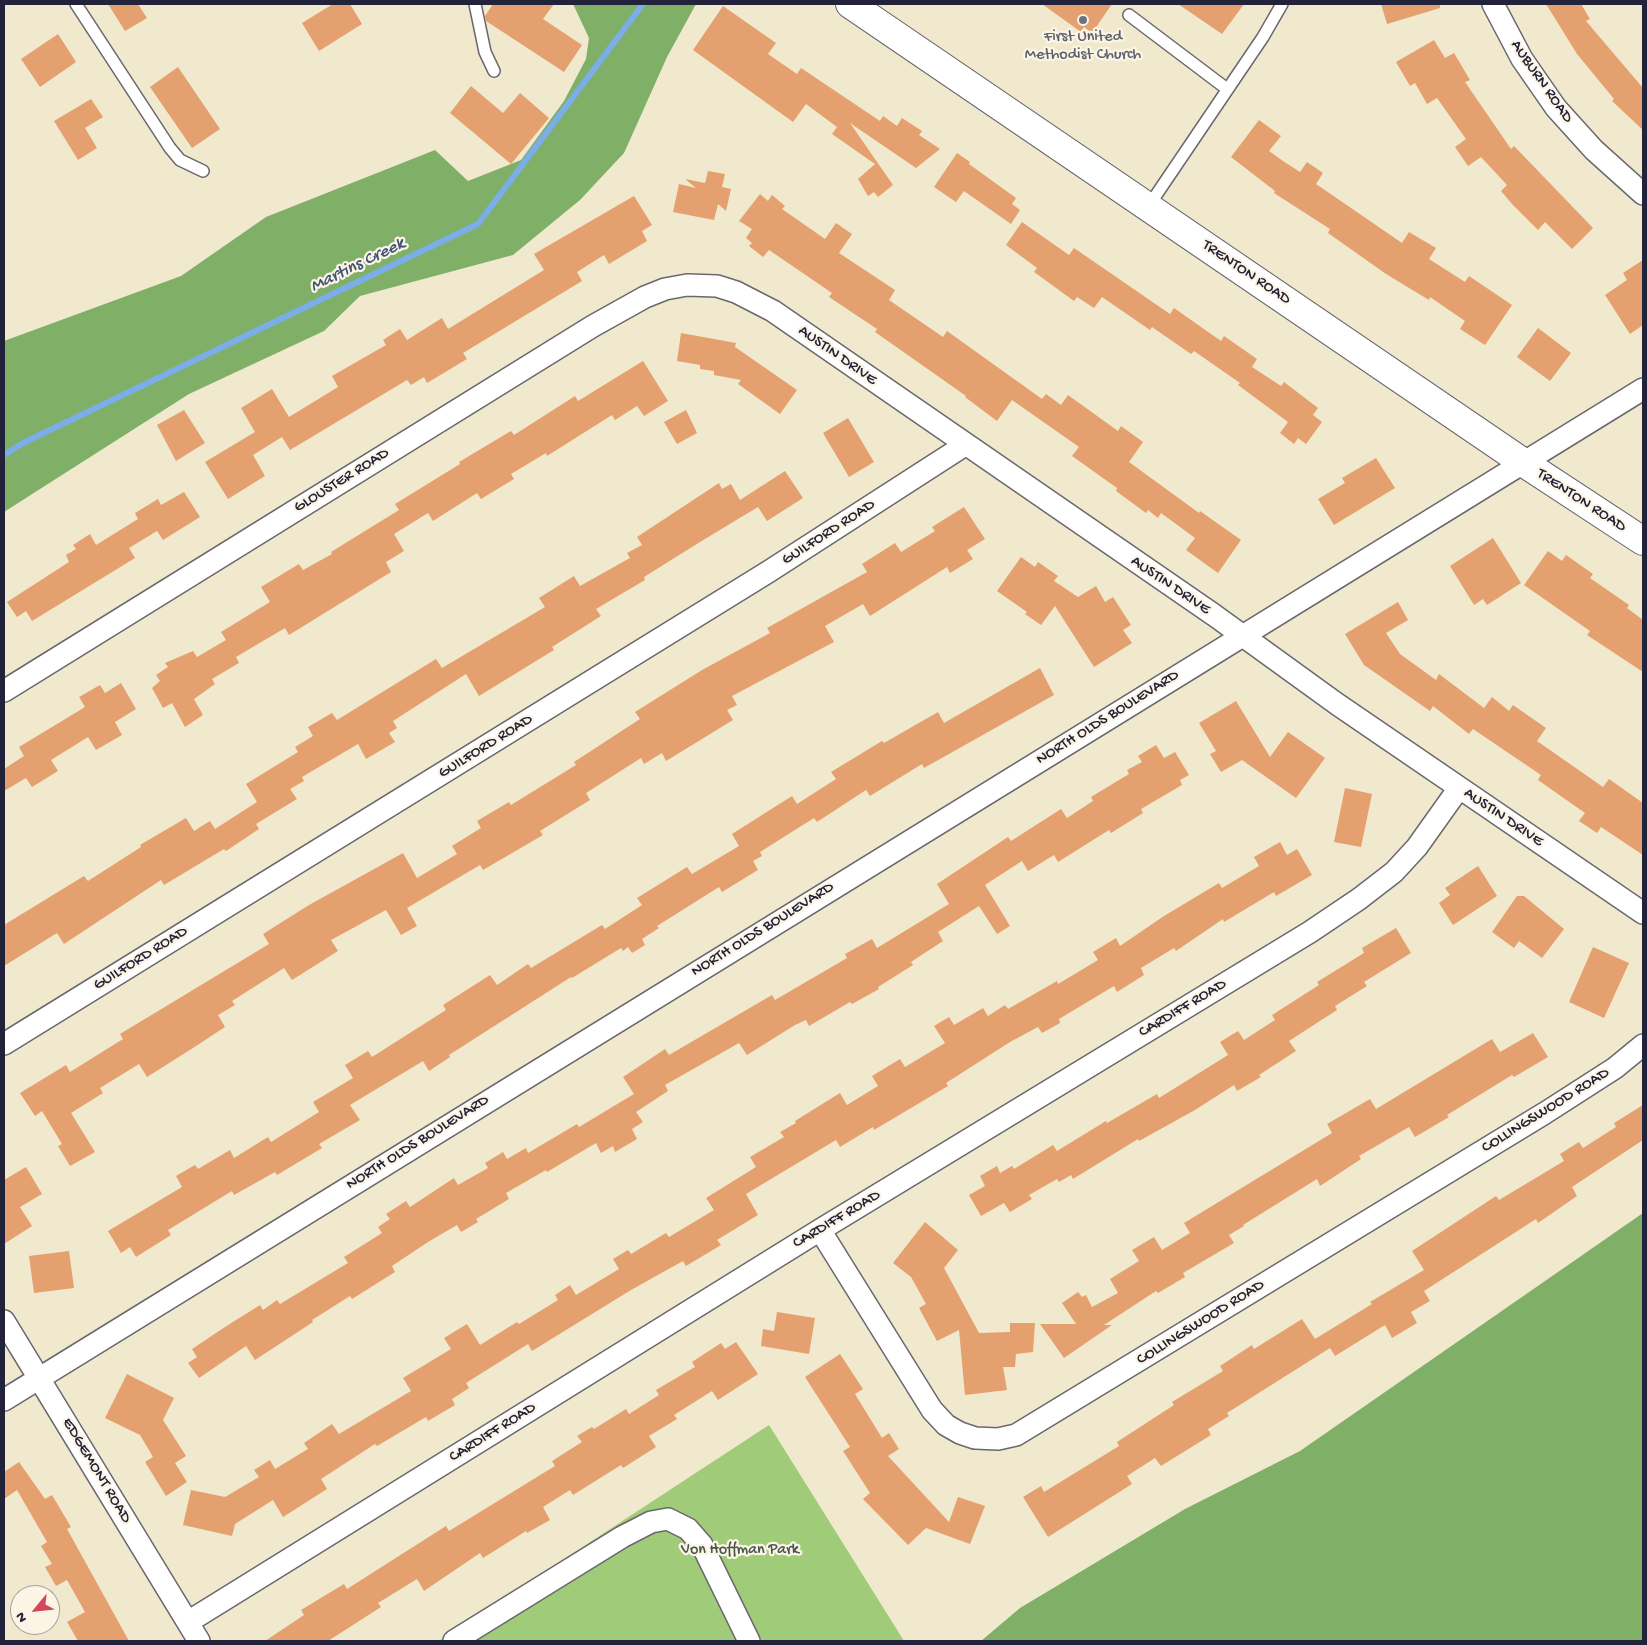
<!DOCTYPE html>
<html>
<head>
<meta charset="utf-8">
<style>
	body { margin:0 }
	#map { position:relative; width:1647px; height:1645px; overflow:hidden; background:#f0e9cd; font-family:"Gochi Hand",sans-serif }
	canvas { display:block }
	.frame { position:absolute; inset:0; border:5px solid #22223b; pointer-events:none }
	.north { position:absolute; left:10px; top:1585px; width:50px; height:50px; box-sizing:border-box; background:#fcf5e5; border:1px solid #a5a1a1; border-radius:50%; rotate:242deg; font-size:14px; font-weight:700; line-height:20px; text-align:center; color:#22223b }
	.north::after { content:''; display:block; margin:auto; width:18px; height:22px; background:#d1495b; clip-path:polygon(50% 0,100% 100%,50% 72%,0 100%) }
</style>
</head>
<body>
<div id="map">
<canvas width="1647" height="1645"></canvas>
<div class="frame"></div>
<div class="north">N</div>
</div>
<script>
const context = document.querySelector('canvas').getContext('2d');
context.lineJoin = 'round';
function paint(path, color) { context.fillStyle = color; context.fill(path, 'evenodd'); }
const shape = rows => new Path2D(rows.map(r => 'M' + r).join(''));
function strokePath(path, color, width, dash) { context.strokeStyle = color; context.lineWidth = width; context.lineCap = dash ? 'butt' : 'round'; context.setLineDash(dash || []); context.stroke(path); }
function write(font, color, halo, rows, align = 'center') {
  context.font = font + ' "Gochi Hand",sans-serif'; context.lineWidth = 4.5; context.setLineDash([]); context.textBaseline = 'middle'; context.strokeStyle = halo; context.fillStyle = color; for (const [text, x, y, turn = 0] of rows) {
    context.save(); context.translate(x, y); context.rotate((+turn || 0) * Math.PI / 180); context.textAlign = isNaN(turn) ? turn : align; if (halo) context.strokeText(text, 0, 0); context.fillText(text, 0, 0); context.restore();
  }
}
paint(shape([
	[769,1425,904,1641,439,1641]
]), '#a0cb78');
paint(shape([
	[573,4,696,4,667,57,624,153,580,200,513,255,360,296,324,331,189,394,4,512,4,341,181,276,266,217,435,150,468,181,521,160,564,101,586,59,589,38],
	[1643,1213,1643,1641,981,1641,1020,1608,1185,1509,1300,1451]
]), '#80af68');
strokePath(shape([
	[4,455,23,443,478,224,643,4]
]), '#7baee8', 6);
paint(shape([
	[108,4,138,4,147,18,125,31],
	[333,4,350,4,362,24,319,51,302,23],
	[493,4,554,4,543,19,582,45,564,72,486,21,485,16],
	[1042,4,1112,4,1092,33,1084,27,1081,32],
	[1178,4,1244,4,1222,34],
	[1381,4,1440,4,1440,8,1387,24],
	[1546,4,1581,4,1590,19,1586,21,1643,88,1643,130,1612,101,1614,99,1577,54],
	[723,6,776,43,768,54,797,74,801,68,880,121,883,116,897,126,902,118,922,131,919,135,940,149,916,168,850,123,893,185,878,197,874,192,868,196,858,179,875,164,832,134,837,127,806,104,793,122,693,50],
	[58,34,76,62,40,87,21,59],
	[1434,40,1445,58,1454,53,1470,80,1465,82,1511,149,1514,146,1593,228,1572,249,1545,222,1538,230,1512,204,1501,191,1507,185,1481,157,1468,166,1455,147,1466,139,1437,98,1427,104,1415,83,1410,86,1396,62],
	[178,67,220,129,192,148,150,87],
	[471,86,503,113,520,93,549,118,511,164,450,113],
	[91,99,103,117,85,128,97,148,78,160,54,121],
	[1259,120,1281,136,1269,151,1283,161,1300,172,1307,162,1323,173,1316,184,1402,243,1409,232,1436,248,1429,259,1465,282,1469,276,1512,305,1485,345,1460,329,1465,321,1430,297,1429,300,1386,274,1328,233,1330,229,1274,193,1275,191,1231,157],
	[957,153,970,162,969,164,1016,198,1012,204,1020,210,1011,224,964,191,956,202,934,187],
	[708,171,725,174,722,187,731,189,726,211,718,204,714,220,673,212,679,184,696,188,685,179,705,183],
	[760,194,768,201,772,195,785,206,782,209,825,239,836,223,852,234,839,253,895,290,889,300,943,337,947,331,1042,399,1046,394,1061,405,1068,395,1118,431,1121,426,1143,442,1129,462,1199,513,1200,511,1241,540,1218,573,1186,550,1195,538,1161,513,1158,518,1148,510,1146,513,1116,491,1117,488,1072,456,1079,447,1012,400,997,421,965,397,966,396,875,332,877,329,829,297,832,293,769,250,763,257,749,246,752,243,746,238,752,229,739,221],
	[634,196,652,225,642,231,647,241,609,264,604,255,577,272,582,281,463,353,467,359,427,383,424,377,411,385,407,380,290,450,282,437,253,455,265,476,228,499,205,462,255,432,241,408,272,389,289,417,338,387,332,376,386,345,383,340,400,329,407,340,442,318,448,329,544,270,534,254],
	[1022,222,1069,255,1074,248,1170,314,1174,308,1221,341,1224,336,1257,359,1252,367,1281,386,1284,382,1318,408,1313,415,1322,422,1306,444,1298,438,1294,444,1280,433,1288,422,1238,385,1240,383,1194,351,1191,354,1152,327,1150,330,1102,297,1094,308,1077,297,1074,301,1034,272,1037,268,1006,245],
	[1643,260,1643,325,1630,334,1605,295,1627,280,1623,273],
	[1538,328,1571,353,1550,381,1517,357],
	[681,333,736,343,735,347,797,390,780,414,738,384,741,380,714,375,714,371,700,369,700,365,677,361],
	[643,361,668,401,644,416,637,406,615,420,612,415,547,456,546,453,511,474,514,479,481,499,477,493,433,521,428,513,394,534,404,551,386,562,391,572,289,635,285,628,236,657,239,663,212,679,215,684,194,699,203,715,185,727,172,703,163,708,152,688,160,681,156,675,168,667,165,663,193,651,197,657,226,640,221,632,270,602,261,587,299,564,303,570,332,554,331,552,399,510,395,504,460,464,459,462,511,431,514,435,575,396,578,401],
	[184,410,205,443,176,461,157,425],
	[686,410,697,433,677,444,664,422],
	[848,418,874,462,849,477,823,433],
	[1376,458,1395,488,1334,525,1318,499,1345,483,1342,478],
	[785,471,803,498,767,521,758,507,700,542,644,577,645,580,596,609,601,616,552,647,554,650,479,696,466,674,393,721,397,728,389,733,395,742,366,759,358,744,302,777,304,781,290,789,297,799,256,824,259,829,226,851,224,849,164,885,161,880,64,944,57,933,4,966,4,925,84,876,88,881,141,847,140,845,186,818,194,831,210,821,215,829,257,802,246,784,298,752,295,747,313,736,308,727,332,713,337,720,436,659,442,668,545,607,539,598,574,576,580,586,630,558,627,553,642,545,637,537,719,483,722,489,731,484,740,500],
	[184,492,200,517,163,540,157,531,129,548,135,558,32,621,26,611,17,617,7,602,69,562,66,555,76,549,73,545,90,534,96,545,138,519,135,513,158,499,161,505],
	[964,507,985,539,967,550,973,559,950,573,947,567,870,616,863,604,825,626,834,642,732,696,737,705,727,710,733,720,666,761,662,753,644,764,641,758,586,793,590,800,540,831,543,835,483,870,480,865,407,908,417,926,401,935,386,910,331,940,338,951,292,980,284,968,232,1001,235,1005,218,1015,225,1027,193,1048,147,1077,139,1064,100,1088,103,1093,71,1113,95,1152,70,1166,58,1146,62,1144,42,1111,35,1116,20,1093,66,1065,70,1072,123,1039,120,1034,269,944,263,934,309,905,403,853,417,878,457,854,452,846,481,828,477,821,509,802,511,805,576,765,574,762,640,719,635,712,702,670,770,633,767,628,867,572,862,564,895,543,901,552,935,531,932,527],
	[1493,538,1521,583,1487,605,1483,599,1474,605,1450,566],
	[1548,551,1562,561,1566,555,1593,574,1590,578,1629,605,1627,608,1643,620,1643,672,1587,635,1590,631,1524,585],
	[1021,557,1035,567,1038,562,1058,576,1054,581,1078,597,1096,586,1105,602,1113,597,1131,625,1123,630,1132,643,1094,667,1055,606,1041,625,1025,614,1027,612,997,591],
	[1398,602,1408,620,1386,633,1400,654,1436,680,1439,674,1484,708,1492,697,1509,711,1513,705,1546,728,1537,741,1603,787,1609,779,1643,803,1643,855,1601,827,1597,833,1579,821,1585,813,1538,780,1541,775,1473,729,1469,734,1433,706,1430,711,1364,665,1345,634],
	[1040,668,1054,695,924,768,922,764,870,796,866,790,817,822,814,818,760,852,762,856,753,861,758,870,722,892,719,887,657,926,659,928,642,939,645,945,632,953,628,947,623,951,621,948,572,978,571,977,449,1055,450,1057,429,1071,423,1061,350,1105,360,1120,319,1144,322,1148,277,1175,275,1172,234,1195,232,1191,168,1230,171,1235,136,1257,130,1247,121,1253,108,1231,182,1187,176,1176,195,1165,198,1169,230,1150,234,1158,268,1137,271,1142,319,1112,313,1102,353,1078,345,1065,368,1051,372,1057,446,1010,443,1005,490,975,497,985,528,964,531,968,602,925,605,929,642,905,637,898,687,867,692,874,739,846,732,834,792,796,797,804,836,779,831,772,882,741,884,743,938,712,944,723],
	[121,683,136,709,115,722,122,735,96,750,88,737,51,760,58,771,32,787,26,778,4,791,4,769,24,756,19,747,85,707,79,697,100,685,105,693],
	[1236,701,1270,757,1288,732,1325,758,1296,798,1242,760,1221,772,1210,754,1216,751,1199,723],
	[1156,745,1164,758,1175,752,1189,775,1180,780,1182,785,1141,809,1143,813,1111,833,1109,830,1058,862,1054,855,1028,871,1022,861,985,885,1010,926,997,934,979,906,938,932,943,941,911,962,913,965,878,987,879,989,852,1004,850,1002,809,1026,806,1020,795,1025,747,1055,739,1043,665,1085,668,1091,636,1112,643,1122,632,1129,637,1139,615,1152,613,1146,601,1153,596,1143,547,1172,546,1170,506,1193,509,1199,476,1219,478,1222,461,1232,457,1225,428,1242,392,1266,395,1272,352,1299,350,1296,312,1320,313,1322,255,1360,246,1346,199,1378,188,1363,197,1357,192,1349,225,1327,260,1305,263,1310,277,1300,280,1304,348,1263,344,1257,382,1233,378,1227,390,1219,386,1214,406,1201,410,1207,454,1178,458,1185,488,1168,485,1163,503,1152,507,1159,526,1148,528,1153,577,1124,579,1127,634,1094,623,1077,665,1049,669,1055,772,995,775,1000,847,958,845,954,872,939,877,948,949,904,937,884,1008,837,1011,841,1061,809,1067,818,1093,801,1091,797,1129,774,1127,770,1142,762,1138,756],
	[1345,788,1372,794,1361,847,1334,842],
	[1280,842,1287,855,1297,849,1312,875,1276,896,1274,892,1224,922,1223,919,1176,951,1174,948,1141,968,1144,975,1117,992,1114,986,1059,1019,1060,1023,1042,1033,1038,1027,1010,1042,946,1083,948,1086,874,1130,873,1127,840,1147,836,1140,746,1194,758,1215,717,1240,721,1245,686,1266,683,1261,631,1290,532,1351,528,1344,466,1383,469,1388,452,1399,455,1405,428,1421,426,1417,377,1446,375,1444,321,1479,327,1489,283,1517,273,1500,235,1524,232,1536,183,1525,191,1490,225,1497,259,1477,254,1470,270,1460,275,1469,308,1449,304,1443,332,1424,339,1434,411,1391,403,1378,451,1349,444,1338,467,1324,480,1345,517,1322,519,1324,558,1300,555,1295,570,1285,576,1295,619,1269,613,1259,628,1250,631,1254,666,1233,669,1237,714,1210,706,1198,756,1167,750,1157,784,1137,780,1132,796,1123,795,1121,840,1093,847,1105,878,1086,872,1076,900,1059,905,1067,945,1043,934,1026,949,1017,954,1025,983,1008,988,1016,1005,1005,1008,1009,1057,981,1058,984,1098,960,1093,952,1116,938,1120,946,1164,916,1219,883,1222,888,1259,866,1254,857],
	[1478,866,1497,896,1453,925,1439,903,1450,895,1445,888],
	[1517,896,1524,896,1564,929,1542,958,1519,941,1514,948,1492,932],
	[1396,928,1411,953,1364,982,1367,986,1335,1006,1337,1010,1289,1041,1296,1051,1259,1075,1261,1077,1237,1091,1234,1085,1195,1110,1139,1141,1138,1139,1073,1179,1071,1175,1059,1182,1057,1179,1029,1195,1032,1199,1010,1212,1004,1203,981,1216,969,1195,985,1186,980,1176,997,1166,1000,1173,1012,1166,1014,1169,1053,1145,1057,1151,1106,1121,1107,1123,1157,1094,1159,1098,1228,1055,1220,1042,1238,1031,1244,1040,1275,1020,1272,1015,1319,985,1317,982,1364,953,1362,948],
	[1593,947,1629,963,1604,1018,1569,1002],
	[1533,1033,1548,1057,1514,1077,1512,1075,1447,1115,1449,1117,1415,1137,1409,1127,1359,1156,1361,1159,1320,1186,1317,1179,1243,1225,1244,1226,1229,1235,1234,1243,1183,1273,1185,1277,1158,1293,1156,1291,1104,1325,1112,1325,1064,1358,1040,1324,1076,1324,1062,1303,1078,1292,1082,1297,1086,1295,1092,1307,1118,1293,1110,1279,1139,1261,1132,1250,1154,1237,1162,1250,1190,1233,1184,1223,1332,1133,1327,1124,1370,1099,1376,1109,1492,1039,1500,1052],
	[1643,1105,1643,1140,1572,1187,1577,1196,1538,1223,1536,1219,1424,1291,1430,1301,1411,1312,1417,1323,1392,1338,1385,1325,1335,1356,1330,1348,1227,1413,1229,1416,1208,1429,1211,1435,1161,1466,1155,1458,1127,1476,1132,1484,1048,1537,1023,1497,1041,1486,1044,1492,1119,1446,1117,1442,1174,1405,1172,1402,1223,1371,1220,1366,1252,1345,1254,1349,1302,1319,1315,1339,1372,1304,1370,1302,1424,1270,1412,1251,1496,1196,1499,1200,1564,1161,1560,1154,1579,1142,1583,1148,1616,1127,1614,1123],
	[26,1167,42,1194,20,1207,32,1226,4,1244,4,1180],
	[925,1222,958,1250,944,1268,979,1333,1010,1332,1010,1323,1035,1323,1033,1352,1016,1354,1015,1367,1003,1367,1007,1390,965,1395,959,1330,937,1341,919,1308,926,1304,911,1277,893,1263],
	[69,1251,74,1288,34,1293,29,1256],
	[777,1312,815,1318,809,1354,761,1346,763,1329,774,1331],
	[736,1342,758,1374,718,1400,712,1391,674,1415,677,1419,649,1436,656,1447,623,1468,621,1465,573,1495,570,1490,543,1507,550,1520,527,1533,526,1531,483,1558,480,1553,424,1591,417,1579,378,1603,381,1607,328,1641,265,1641,304,1615,301,1610,344,1584,347,1589,446,1526,449,1531,555,1466,552,1461,582,1442,577,1436,592,1427,594,1429,626,1409,629,1414,659,1395,656,1390,695,1367,692,1362,721,1343,725,1349],
	[840,1354,863,1389,855,1394,882,1438,889,1433,899,1449,888,1456,949,1522,958,1497,985,1506,970,1544,926,1528,908,1545,863,1499,870,1493,843,1451,850,1447,805,1377],
	[127,1374,174,1398,163,1420,186,1456,175,1463,187,1482,166,1496,145,1462,153,1457,140,1435,105,1418],
	[19,1462,45,1499,52,1495,71,1527,67,1529,129,1641,78,1641,67,1622,85,1612,67,1580,56,1586,45,1567,52,1564,41,1546,47,1542,17,1490,4,1499,4,1472]
]), '#e5a06f');
const service = shape([
	[76,4,170,148,180,160,203,171],
	[475,4,485,52,494,71],
	[1129,15,1227,89],
	[1148,207,1263,37,1282,4]
]);
const minor = shape([
	[1493,4,1522,59,1556,108,1594,150,1643,194],
	[4,691,593,326,645,297,665,289,687,285,717,286,736,292,773,311,1214,615,1337,704,1643,913],
	[4,1044,768,572,965,445],
	[820,1230,932,1410,946,1425,960,1433,975,1438,998,1439,1016,1435,1545,1113,1615,1068,1643,1045],
	[4,1321,199,1641],
	[4,1400,1643,389],
	[188,1622,820,1230,1310,932,1359,899,1394,872,1417,847,1459,788],
	[454,1641,622,1537,651,1522,668,1519,688,1529,702,1545,749,1641]
]);
const secondary = shape([
	[850,4,1524,463,1643,541]
]);
strokePath(service, '#6a686e', 14);
strokePath(minor, '#6a686e', 24);
strokePath(secondary, '#6a686e', 30);
strokePath(service, '#fff', 11);
strokePath(minor, '#fff', 21);
strokePath(secondary, '#fff', 28);
for (const [x, y, r, color] of [
	[1083,20,5,"#6b7280"]
]) { const dot = new Path2D(); dot.arc(x, y, r, 0, 2 * Math.PI); context.fillStyle = color; context.fill(dot); strokePath(dot, '#fcf5e5', 2); }
write('16px', '#5b616d', '#fcf5e5', [
	["First United",1083,38],
	["Methodist Church",1083,56]
]);
write('16px', '#22223b', '#fcf5e5', [
	["AUBURN ROAD",1541,82,55],
	["TRENTON ROAD",1246,273,34],
	["AUSTIN DRIVE",837,356,35],
	["GLOUSTER ROAD",342,481,-32],
	["TRENTON ROAD",1581,501,33],
	["GUILFORD ROAD",829,533,-33],
	["AUSTIN DRIVE",1170,586,34],
	["NORTH OLDS BOULEVARD",1108,718,-32],
	["GUILFORD ROAD",486,747,-32],
	["AUSTIN DRIVE",1503,818,34],
	["NORTH OLDS BOULEVARD",763,930,-32],
	["GUILFORD ROAD",141,959,-32],
	["CARDIFF ROAD",1183,1009,-31],
	["COLLINGSWOOD ROAD",1546,1111,-32],
	["NORTH OLDS BOULEVARD",418,1143,-32],
	["CARDIFF ROAD",837,1220,-31],
	["COLLINGSWOOD ROAD",1201,1323,-32],
	["CARDIFF ROAD",493,1433,-32],
	["EDGEMONT ROAD",96,1471,59]
]);
write('16px', '#48554d', '#fcf5e5', [
	["Von Hoffman Park",740,1551]
]);
write('italic 18px', '#415378', '#fcf5e5', [
	["Martins Creek",358,266,-26]
]);
</script>
</body>
</html>
